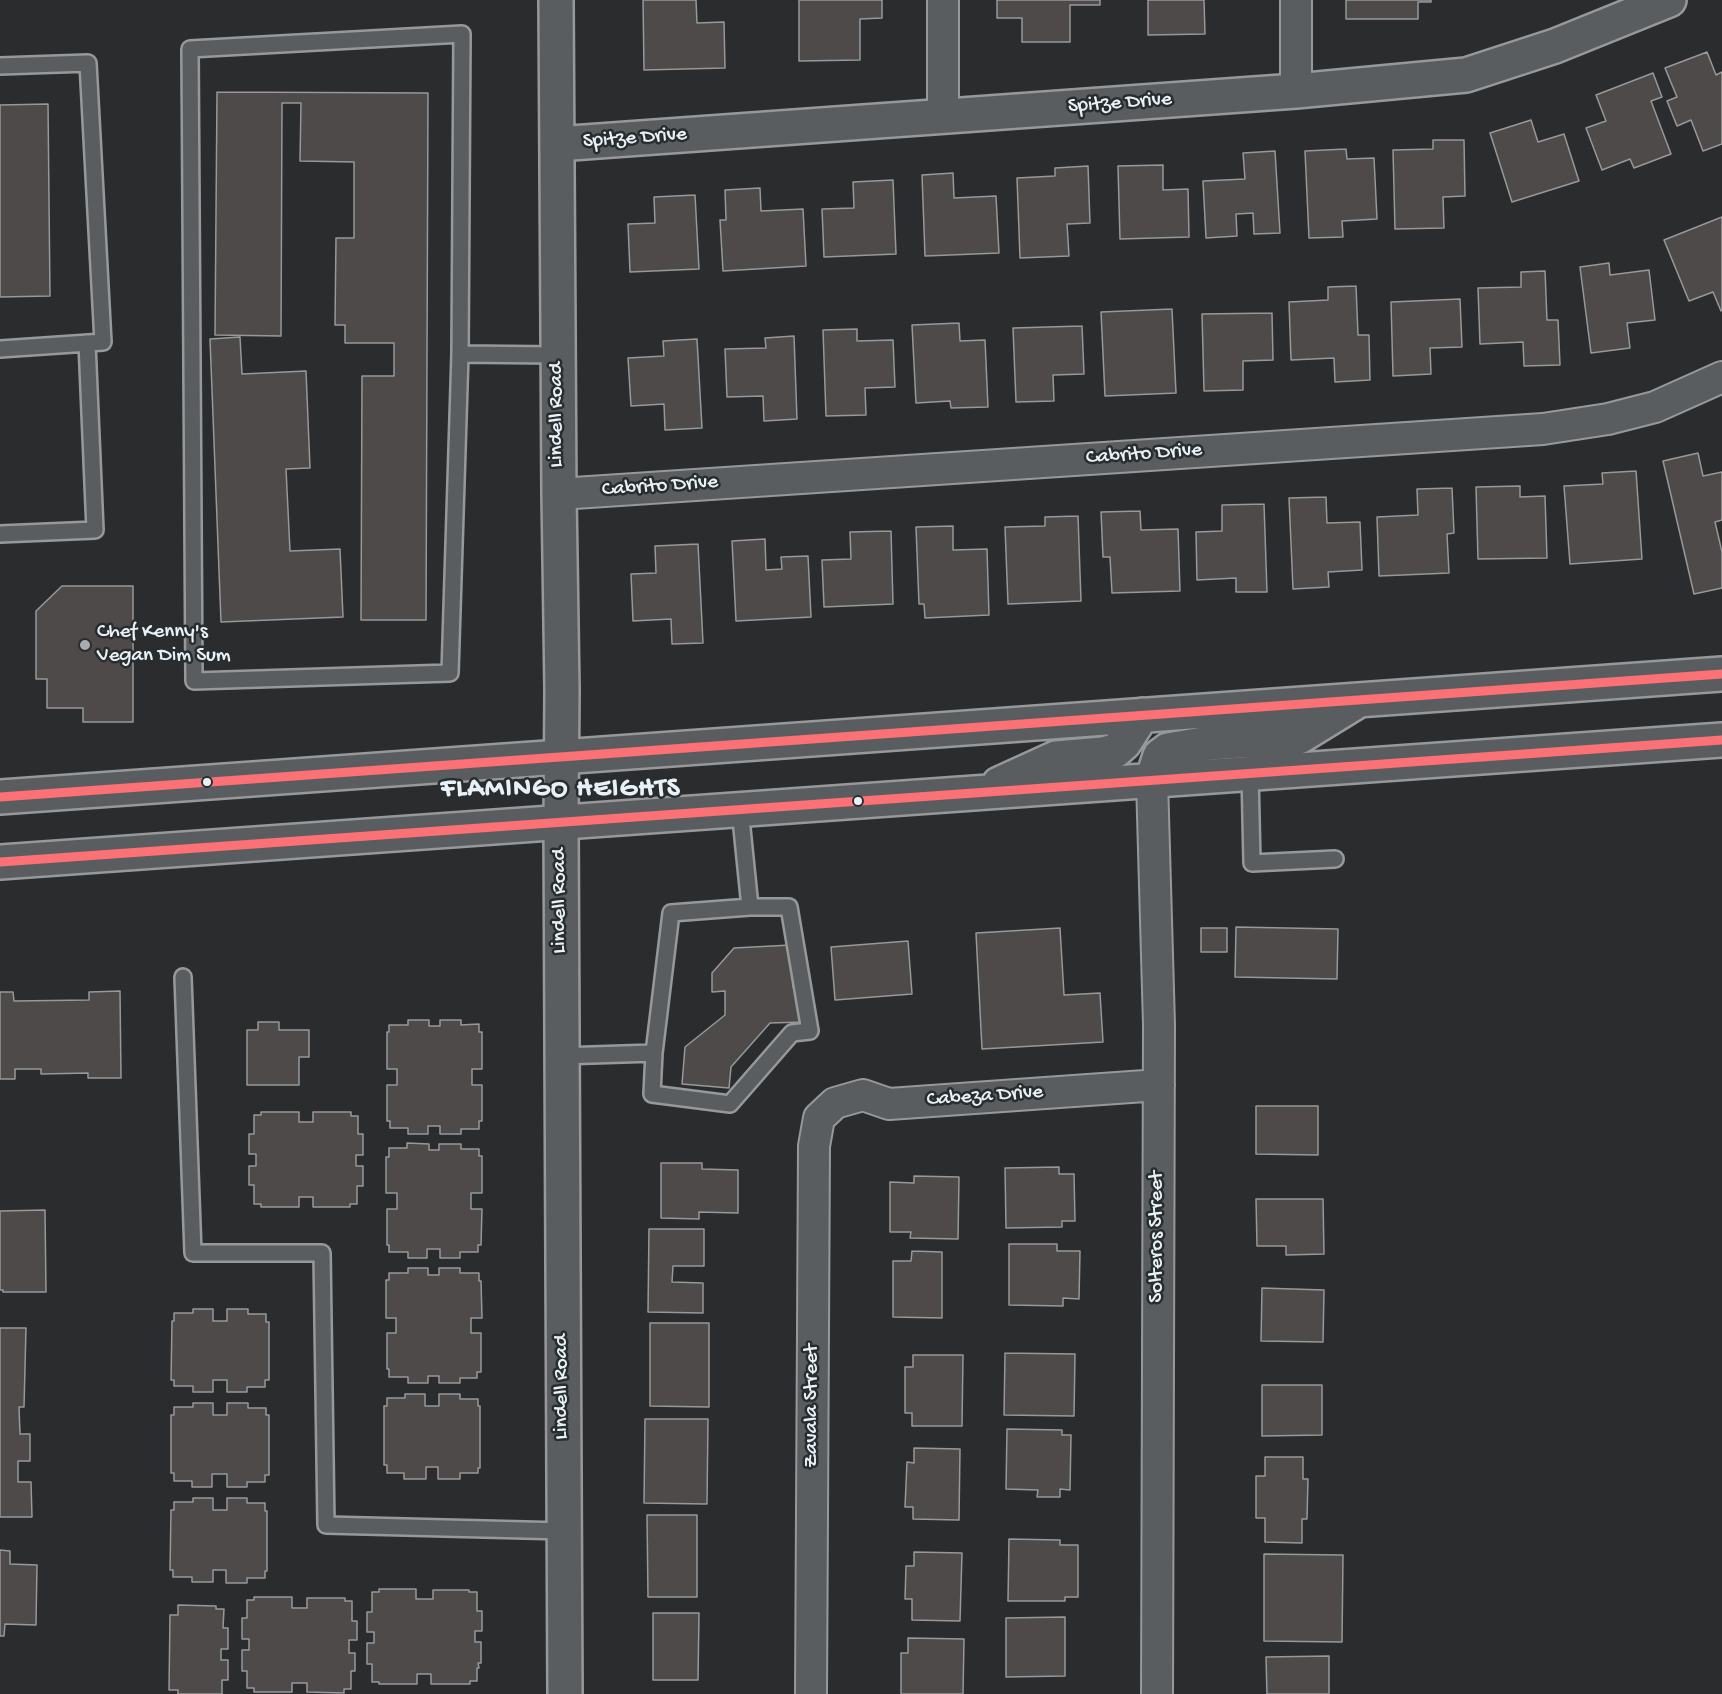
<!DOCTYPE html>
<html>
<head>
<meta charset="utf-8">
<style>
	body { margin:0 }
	canvas { display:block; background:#2b2c2d }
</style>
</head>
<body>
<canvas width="1722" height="1694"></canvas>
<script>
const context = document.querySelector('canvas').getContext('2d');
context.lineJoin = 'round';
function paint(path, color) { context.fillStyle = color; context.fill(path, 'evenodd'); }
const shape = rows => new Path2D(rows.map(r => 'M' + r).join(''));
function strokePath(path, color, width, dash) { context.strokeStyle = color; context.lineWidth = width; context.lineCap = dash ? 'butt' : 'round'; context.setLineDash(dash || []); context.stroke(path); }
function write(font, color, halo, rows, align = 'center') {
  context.font = font + ' "Gochi Hand",sans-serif'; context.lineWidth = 5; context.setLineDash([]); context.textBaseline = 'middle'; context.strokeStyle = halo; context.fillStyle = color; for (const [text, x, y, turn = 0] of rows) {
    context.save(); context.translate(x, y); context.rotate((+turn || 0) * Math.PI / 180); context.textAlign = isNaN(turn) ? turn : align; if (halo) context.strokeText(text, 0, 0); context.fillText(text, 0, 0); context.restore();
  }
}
const building = shape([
	[643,0,696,0,697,23,724,22,725,68,644,70,643,0],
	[799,0,882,0,882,18,860,19,860,60,799,61,799,0],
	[997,0,1100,0,1100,5,1070,5,1070,42,1022,42,1022,18,997,18,997,0],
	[1148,0,1204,0,1205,34,1148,35,1148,0],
	[1346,0,1431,0,1431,2,1418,2,1418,19,1346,19,1346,0],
	[1707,52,1716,75,1722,72,1722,144,1703,151,1691,120,1677,126,1667,101,1677,97,1665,68,1707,52],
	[1653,73,1662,97,1651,101,1671,154,1634,168,1630,159,1602,170,1586,128,1606,121,1596,95,1653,73],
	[217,92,428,93,426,620,361,620,362,376,394,376,394,343,345,343,345,325,335,325,336,238,354,238,354,162,300,161,301,103,282,103,281,336,215,335,217,92],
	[48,104,50,296,0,297,0,105,48,104],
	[1531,120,1538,142,1564,134,1579,181,1512,202,1490,133,1531,120],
	[1433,140,1464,140,1465,196,1443,197,1444,228,1395,229,1393,150,1433,149,1433,140],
	[1346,149,1347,159,1374,158,1377,219,1342,221,1343,237,1309,238,1305,151,1346,149],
	[1275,151,1280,233,1254,234,1253,213,1236,214,1237,236,1206,238,1203,181,1245,179,1243,153,1275,151],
	[1163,165,1163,190,1188,189,1189,237,1120,239,1118,166,1163,165],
	[1088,166,1090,223,1067,224,1069,256,1020,258,1017,178,1055,176,1055,168,1088,166],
	[953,173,954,198,996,196,999,253,925,256,922,175,953,173],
	[893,180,896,254,824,257,822,209,854,208,853,182,893,180],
	[760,188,761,211,803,209,806,266,723,271,720,220,726,220,725,190,760,188],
	[695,195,699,269,630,272,628,224,655,223,654,197,695,195],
	[1722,217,1722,310,1721,311,1713,292,1689,301,1664,240,1722,217],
	[1609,263,1610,275,1649,270,1655,320,1627,323,1630,348,1591,353,1580,267,1609,263],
	[1545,271,1547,320,1558,320,1560,365,1524,366,1523,342,1480,344,1478,288,1521,287,1521,272,1545,271],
	[1356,286,1358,335,1369,335,1370,380,1335,382,1334,358,1291,360,1289,302,1328,300,1328,287,1356,286],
	[1460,299,1462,347,1430,348,1431,374,1393,376,1391,302,1460,299],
	[1172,309,1176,393,1105,396,1101,312,1172,309],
	[1272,313,1273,360,1243,361,1243,390,1204,391,1202,314,1272,313],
	[959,323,960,341,985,340,988,407,951,408,950,401,916,403,912,325,959,323],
	[1082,326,1084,374,1053,375,1054,401,1016,402,1013,328,1082,326],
	[857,329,857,341,893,340,895,387,865,388,866,415,826,416,823,330,857,329],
	[794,336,797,419,764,421,763,396,727,397,725,349,766,348,765,338,794,336],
	[240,337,242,374,306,371,310,468,286,469,290,551,340,549,343,617,221,622,210,339,240,337],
	[697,339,702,428,665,430,664,404,631,406,628,358,664,356,663,341,697,339],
	[1698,453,1703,476,1722,472,1722,520,1715,522,1722,552,1722,588,1694,594,1663,461,1698,453],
	[1636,471,1642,559,1570,564,1564,486,1603,484,1602,473,1636,471],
	[1520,486,1520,497,1545,496,1547,558,1478,559,1476,487,1520,486],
	[1452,488,1454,533,1447,534,1449,573,1379,576,1377,517,1418,515,1417,489,1452,488],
	[1326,497,1327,523,1360,522,1362,570,1328,572,1329,587,1293,589,1289,498,1326,497],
	[1264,504,1267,592,1236,592,1236,578,1197,580,1196,532,1222,531,1222,505,1264,504],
	[1140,511,1141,530,1178,529,1180,591,1112,593,1110,557,1103,557,1101,512,1140,511],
	[1078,516,1081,601,1008,604,1005,527,1045,526,1045,517,1078,516],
	[953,526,953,550,987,549,989,615,925,618,924,604,919,604,916,527,953,526],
	[891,531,893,604,824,607,822,560,851,559,850,532,891,531],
	[765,539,766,570,782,569,781,557,808,556,811,617,736,621,732,541,765,539],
	[698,544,703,643,672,644,671,619,633,621,631,574,656,573,655,546,698,544],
	[62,586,133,586,133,722,83,722,83,708,47,708,47,679,36,679,36,611,62,586],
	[1236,927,1338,929,1337,979,1235,977,1236,927],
	[1060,928,1064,995,1100,993,1103,1042,982,1049,976,933,1060,928],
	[1201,928,1227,928,1227,952,1201,952,1201,928],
	[908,941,912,994,835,1000,831,947,908,941],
	[791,945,793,987,801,987,803,1022,770,1023,731,1067,729,1088,682,1084,685,1047,725,1015,725,991,712,992,712,973,734,948,791,945],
	[120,991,121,1078,88,1078,88,1073,41,1074,41,1069,15,1069,15,1079,0,1079,0,992,13,992,14,1001,89,1000,89,992,120,991],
	[408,1020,429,1020,429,1026,440,1026,440,1020,461,1020,461,1025,479,1024,479,1032,482,1032,482,1069,472,1069,472,1085,482,1085,482,1121,479,1121,479,1129,461,1129,461,1134,440,1134,440,1126,428,1126,428,1134,408,1134,408,1128,390,1128,390,1121,387,1121,387,1085,397,1085,397,1069,387,1069,387,1032,389,1032,389,1025,408,1025,408,1020],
	[258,1022,279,1022,279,1030,309,1030,309,1057,299,1057,299,1085,247,1085,247,1030,258,1030,258,1022],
	[1256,1106,1318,1106,1318,1155,1256,1154,1256,1106],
	[261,1112,299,1112,299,1122,313,1122,313,1112,351,1112,351,1116,358,1116,358,1134,363,1134,363,1155,356,1155,356,1166,363,1166,363,1186,357,1186,357,1204,350,1204,350,1207,313,1207,313,1197,299,1197,299,1207,261,1207,261,1204,254,1204,254,1185,249,1185,249,1166,256,1166,256,1154,249,1154,249,1134,254,1134,254,1115,261,1115,261,1112],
	[407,1143,429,1144,429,1150,439,1150,439,1144,461,1144,461,1149,479,1149,479,1156,482,1156,482,1193,471,1193,471,1209,482,1209,481,1245,478,1245,478,1252,460,1252,460,1258,440,1258,440,1249,427,1249,427,1258,408,1258,408,1252,389,1252,389,1245,387,1245,387,1209,397,1209,397,1193,386,1193,386,1157,389,1157,389,1148,407,1148,407,1143],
	[661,1163,702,1163,702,1169,738,1170,738,1213,699,1212,699,1219,661,1218,661,1163],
	[1059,1167,1059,1174,1074,1174,1075,1221,1062,1221,1062,1227,1006,1228,1005,1168,1059,1167],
	[914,1176,959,1177,958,1239,910,1238,911,1232,890,1232,890,1182,914,1183,914,1176],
	[1256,1199,1323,1199,1324,1254,1286,1255,1286,1246,1257,1246,1256,1199],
	[45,1210,46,1292,3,1292,3,1290,0,1290,0,1211,45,1210],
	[649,1229,704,1229,704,1266,673,1266,672,1282,703,1283,703,1313,648,1312,649,1229],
	[1009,1244,1057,1244,1057,1251,1080,1251,1079,1299,1063,1298,1063,1306,1009,1305,1009,1244],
	[912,1251,942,1252,942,1318,893,1317,893,1261,911,1261,912,1251],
	[408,1268,428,1268,428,1275,439,1275,439,1268,460,1268,460,1273,479,1273,479,1281,481,1281,482,1318,471,1318,471,1333,481,1333,481,1372,477,1372,477,1378,460,1378,460,1383,439,1383,439,1376,428,1376,428,1383,408,1383,408,1377,389,1377,389,1369,387,1369,387,1333,396,1333,396,1318,386,1318,386,1280,389,1280,389,1273,408,1273,408,1268],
	[1262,1288,1324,1290,1323,1342,1261,1341,1262,1288],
	[193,1309,213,1309,213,1321,227,1321,227,1309,248,1309,248,1314,266,1314,266,1322,269,1322,269,1380,265,1380,265,1387,247,1387,247,1392,227,1392,227,1380,213,1380,213,1392,193,1392,193,1386,174,1386,174,1380,171,1380,172,1321,174,1321,174,1313,193,1313,193,1309],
	[650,1323,709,1323,709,1407,650,1406,650,1323],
	[0,1328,26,1328,24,1407,19,1407,20,1434,30,1434,30,1461,18,1461,18,1482,31,1482,32,1517,0,1517,0,1328],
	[1005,1353,1075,1354,1074,1416,1004,1415,1005,1353],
	[913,1355,963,1355,962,1426,912,1426,912,1413,905,1413,905,1367,913,1367,913,1355],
	[1262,1385,1322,1385,1322,1435,1262,1436,1262,1385],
	[405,1394,425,1394,425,1406,439,1406,439,1394,460,1394,460,1399,478,1399,478,1406,480,1406,480,1468,478,1468,478,1473,460,1473,460,1479,438,1479,438,1467,426,1467,426,1479,404,1479,404,1473,387,1473,387,1465,384,1465,384,1406,387,1406,387,1398,405,1398,405,1394],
	[193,1403,213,1403,213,1415,227,1415,227,1403,248,1403,248,1408,266,1408,266,1415,269,1415,269,1475,265,1475,265,1482,247,1482,247,1487,227,1487,227,1474,212,1474,212,1487,192,1487,192,1481,174,1481,174,1473,171,1473,171,1415,174,1415,174,1407,193,1407,193,1403],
	[645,1419,708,1419,707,1504,644,1503,645,1419],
	[1007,1429,1062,1430,1062,1435,1071,1435,1070,1490,1060,1489,1060,1497,1037,1497,1038,1490,1006,1489,1007,1429],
	[914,1448,960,1449,959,1520,913,1519,913,1507,905,1507,907,1462,914,1463,914,1448],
	[1265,1457,1303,1457,1303,1479,1308,1479,1307,1519,1302,1519,1302,1543,1265,1542,1265,1518,1256,1518,1256,1476,1265,1476,1265,1457],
	[193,1498,213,1498,213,1510,227,1510,227,1498,247,1498,247,1503,265,1503,265,1511,267,1511,267,1571,265,1571,265,1578,247,1578,247,1583,226,1583,226,1570,213,1570,213,1582,192,1582,192,1577,173,1577,173,1570,170,1570,171,1510,174,1510,174,1502,193,1502,193,1498],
	[647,1515,697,1515,697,1597,648,1597,647,1515],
	[1009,1539,1060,1540,1060,1545,1078,1545,1078,1597,1065,1597,1065,1601,1008,1601,1009,1539],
	[0,1550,10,1551,10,1564,37,1565,36,1625,5,1624,4,1636,0,1636,0,1550],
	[914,1552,962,1553,960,1621,912,1620,912,1599,905,1599,906,1566,914,1566,914,1552],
	[1264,1554,1343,1555,1342,1642,1264,1641,1264,1554],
	[379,1589,416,1589,416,1599,433,1599,433,1590,469,1590,469,1592,477,1592,477,1611,482,1611,482,1631,475,1631,475,1642,481,1642,481,1663,478,1663,479,1668,477,1668,477,1681,470,1681,470,1684,431,1684,431,1674,417,1674,417,1684,379,1684,379,1682,372,1682,372,1664,367,1664,367,1643,374,1643,374,1632,367,1632,367,1612,372,1612,372,1592,379,1592,379,1589],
	[254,1597,292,1597,292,1608,307,1608,307,1598,345,1598,345,1601,352,1601,352,1621,357,1621,357,1640,349,1640,349,1653,355,1653,355,1671,351,1671,351,1689,344,1689,344,1693,307,1692,307,1683,292,1683,292,1692,254,1692,254,1688,247,1688,247,1671,242,1671,242,1650,249,1650,249,1639,242,1639,242,1618,247,1618,247,1600,254,1600,254,1597],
	[178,1605,216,1606,216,1609,224,1609,223,1628,228,1628,228,1649,221,1649,221,1660,228,1660,228,1680,222,1680,222,1694,178,1694,178,1690,169,1690,170,1615,178,1615,178,1605],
	[653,1613,699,1613,698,1680,653,1680,653,1613],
	[1065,1617,1065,1676,1006,1677,1006,1618,1065,1617],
	[908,1638,964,1639,963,1694,901,1694,901,1653,908,1653,908,1638],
	[1329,1656,1329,1694,1267,1694,1266,1657,1329,1656]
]);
paint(building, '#4e4a4a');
strokePath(building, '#96989a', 1.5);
const service = shape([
	[462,34,460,354,450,673,194,681,190,49,462,34],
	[0,66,88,63,103,342,0,349],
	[460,354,557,355],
	[0,534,95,530,87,343],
	[1250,773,1252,863,1335,859],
	[183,977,193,1253,322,1253,326,1525,564,1531],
	[654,1053,652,1094,730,1104,792,1033,810,1031,789,907,750,907],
	[561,1056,654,1053,671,913,750,907,740,809]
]);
const minor = shape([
	[943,0,943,117],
	[1296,91,1296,0],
	[559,494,1543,429,1608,419,1655,407,1722,377],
	[1152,780,1159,1025,1157,1694],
	[811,1694,814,1146,819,1118,835,1103,863,1095,889,1104,1159,1085]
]);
const tertiary = shape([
	[556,0,559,494,562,690,561,822,565,1694],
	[557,144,1296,91,1466,75,1555,46,1669,0]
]);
const primary = shape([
	[1152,780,1160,756,1168,750,1209,743,1299,737,1356,702],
	[999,784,1056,758,1103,754,1115,751,1124,743,1142,715],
	[0,797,1722,674],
	[0,862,1722,740]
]);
strokePath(service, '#96989a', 20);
strokePath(minor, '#96989a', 34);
strokePath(tertiary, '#96989a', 38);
strokePath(primary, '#96989a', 38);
strokePath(service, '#5a5d60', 15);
strokePath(minor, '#5a5d60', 30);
strokePath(tertiary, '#5a5d60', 33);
strokePath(primary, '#5a5d60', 33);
strokePath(shape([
	[0,797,1722,674],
	[0,862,1722,740]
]), '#fc7176', 9);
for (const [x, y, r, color] of [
	[85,645,6,"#a6acb1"],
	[207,782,5,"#e8f1f8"],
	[858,801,5,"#e8f1f8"]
]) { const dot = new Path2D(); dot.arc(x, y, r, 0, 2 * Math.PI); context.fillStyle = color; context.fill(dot); strokePath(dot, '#2a2d2e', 2); }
write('21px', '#e8f1f8', '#2a2d2e', [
	["Spitze Drive",1120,104,-4],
	["Spitze Drive",635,139,-4],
	["Lindell Road",558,415,-90],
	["Cabrito Drive",1144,455,-4],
	["Cabrito Drive",660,487,-4],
	["Lindell Road",561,901,-90],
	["Cabeza Drive",985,1097,-4],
	["Solteros Street",1158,1237,-90],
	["Lindell Road",563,1387,-90],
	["Zavala Street",813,1406,-90]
]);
write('21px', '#e8f1f8', '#2a2d2e', [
	["Chef Kenny's",97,633],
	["Vegan Dim Sum",97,657]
], 'left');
context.letterSpacing = '1.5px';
write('bold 27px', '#e8f1f8', '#2a2d2e', [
	["FLAMINGO HEIGHTS",561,791]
]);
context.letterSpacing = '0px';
</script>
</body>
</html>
